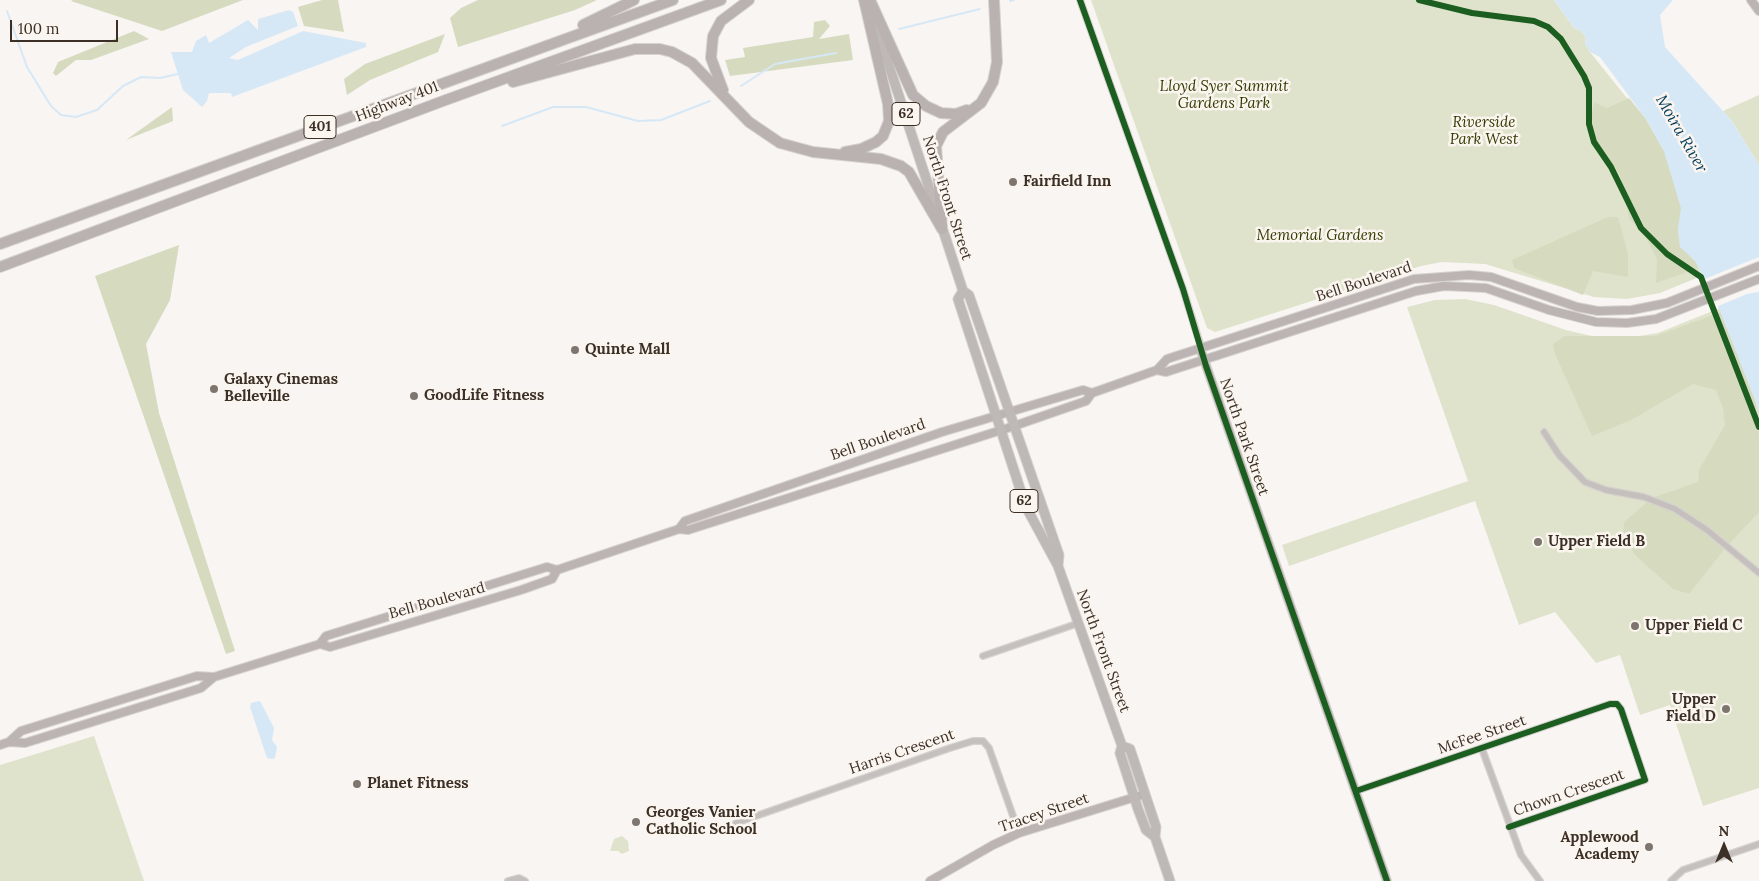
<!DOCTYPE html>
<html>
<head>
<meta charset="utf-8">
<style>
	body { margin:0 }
	#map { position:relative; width:1759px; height:881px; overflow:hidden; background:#f8f5f3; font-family:Lora,serif }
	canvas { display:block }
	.north { position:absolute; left:1699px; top:821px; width:50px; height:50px; -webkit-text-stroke:4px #fbf5f0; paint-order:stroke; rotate:0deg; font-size:14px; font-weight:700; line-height:20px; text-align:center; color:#3c3026 }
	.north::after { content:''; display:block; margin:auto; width:18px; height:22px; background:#3c3026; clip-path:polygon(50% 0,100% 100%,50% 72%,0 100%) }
	.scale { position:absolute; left:10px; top:20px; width:108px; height:22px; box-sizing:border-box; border:2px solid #3c3026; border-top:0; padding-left:6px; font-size:15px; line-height:18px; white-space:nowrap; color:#3c3026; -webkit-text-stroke:4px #fbf5f0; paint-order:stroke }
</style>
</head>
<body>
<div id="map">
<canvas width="1759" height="881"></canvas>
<div class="north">N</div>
<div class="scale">100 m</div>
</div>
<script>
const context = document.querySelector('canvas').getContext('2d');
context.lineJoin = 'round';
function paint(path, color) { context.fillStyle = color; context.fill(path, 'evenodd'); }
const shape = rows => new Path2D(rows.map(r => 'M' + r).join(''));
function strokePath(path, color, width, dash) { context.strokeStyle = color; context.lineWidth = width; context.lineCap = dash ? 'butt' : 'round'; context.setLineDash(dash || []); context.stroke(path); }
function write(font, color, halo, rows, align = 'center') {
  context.font = font + ' Lora,serif'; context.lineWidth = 5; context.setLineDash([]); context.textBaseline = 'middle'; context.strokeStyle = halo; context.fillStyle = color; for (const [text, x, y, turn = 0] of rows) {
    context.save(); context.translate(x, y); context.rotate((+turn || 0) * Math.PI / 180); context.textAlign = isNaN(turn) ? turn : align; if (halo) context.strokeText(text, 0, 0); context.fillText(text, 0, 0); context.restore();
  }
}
paint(shape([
	[1091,0,1554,0,1574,28,1580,30,1586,38,1585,44,1590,52,1646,122,1664,151,1704,275,1660,293,1627,299,1594,297,1485,264,1442,262,1421,266,1215,332,1207,328],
	[1759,95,1759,165,1732,121,1723,111],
	[1465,299,1494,305,1566,330,1596,337,1627,338,1658,333,1720,308,1759,410,1759,788,1703,806,1670,705,1640,715,1620,655,1596,663,1555,612,1519,625,1475,501,1289,566,1282,545,1468,481,1407,307,1435,300],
	[94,736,144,881,0,881,0,765],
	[622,836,628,841,629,851,622,854,618,851,610,851,614,839]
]), '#e0e3cb');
paint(shape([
	[73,0,243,0,162,31,71,1],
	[322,0,338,0,344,32,304,26,298,7],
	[478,0,597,0,575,10,458,47,450,18,461,8],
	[825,20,830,26,819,39,849,34,853,60,730,76,725,60,745,57,743,48,813,37,814,22],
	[134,31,149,39,91,60,76,60,56,76,53,73,58,62],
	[445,34,438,52,370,80,347,95,344,79,365,64],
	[1629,98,1646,119,1664,151,1681,208,1678,230,1680,247,1695,261,1699,268,1656,283,1657,259,1646,238,1629,218,1620,175,1592,135,1591,122,1594,102,1607,108],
	[172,107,173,121,126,140],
	[1608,217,1618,217,1628,254,1628,277,1593,271,1583,295,1514,268,1512,260],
	[179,245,170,300,146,344,159,413,235,651,226,654,95,276],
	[1721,312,1756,403,1755,421,1759,434,1759,512,1727,546,1689,594,1673,589,1635,555,1623,534,1624,522,1652,498,1698,482,1699,470,1725,425,1723,408,1716,390,1693,384,1631,420,1592,436,1555,354,1553,344,1565,336,1656,336]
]), '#d6dbbf');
paint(shape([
	[1554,0,1673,0,1660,15,1665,47,1732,121,1759,165,1759,410,1716,301,1695,261,1680,247,1678,230,1681,208,1664,151,1646,119,1600,57,1590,52,1585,44,1586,38,1580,30,1574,28],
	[289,10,293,12,298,26,246,47,229,58,238,60,303,31,366,43,366,47,232,97,231,93,209,93,207,101,202,107,183,90,171,52,192,52,196,41,206,35,209,43,248,20,258,30,258,19],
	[260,701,274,728,272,740,277,747,275,758,272,759,267,758,250,707,251,703]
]), '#d6e8f6');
paint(shape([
	[1759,257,1759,292,1747,294,1716,307,1702,280]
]), '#f8f5f3');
strokePath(shape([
	[1010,1,1014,0],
	[7,11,27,67,51,106,61,115,76,117,97,110,123,86,141,77,160,78,178,74],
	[899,29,980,9],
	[741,86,775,64,836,53],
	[502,126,553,107,586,107,638,121,661,120,710,101]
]), '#d6e8f6', 2);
const street = shape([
	[1080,0,1183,289,1201,347],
	[1544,432,1559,455,1585,482,1606,490,1644,497,1675,509,1707,530,1759,573],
	[983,656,1079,623],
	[1482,749,1521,855,1540,881],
	[1356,791,1610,704,1617,704,1621,709,1645,780,1509,827],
	[736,823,950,748,973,741,983,741,989,748,1019,833],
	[508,881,519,878,525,881],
	[1671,881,1683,870,1759,844]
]);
const secondary = shape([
	[1751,0,1759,11],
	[1202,354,1387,881],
	[1157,370,1167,359,1414,279,1469,275,1491,277,1577,307,1598,311,1632,310,1667,303,1759,266],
	[679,529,685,521,942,432,1083,390,1092,393],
	[320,644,326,636,547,567,557,570,679,529,688,530,1014,426,1086,401,1092,393,1157,370,1166,372,1416,291,1444,286,1486,288,1549,310,1596,322,1627,323,1656,319,1759,279],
	[9,742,21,731,197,676,214,677,320,644,330,647,521,590,552,579,557,570],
	[0,745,9,742,25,743,201,688,214,677],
	[930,881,993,845,1019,833,1145,794]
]);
const primary = shape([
	[872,14,963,291,969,295,1059,555,1058,566],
	[963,291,958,299,1026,507,1058,566,1122,746,1120,753,1138,809,1146,830,1155,837],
	[1122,746,1130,749,1156,827,1155,837,1170,881]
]);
const highway = shape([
	[870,0,913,95,926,106,941,113,956,114,967,110],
	[583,25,634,0],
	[513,82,635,49,660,49,672,52,692,63,749,122,780,143,813,152,881,159,901,166,909,172,942,229],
	[723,90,711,58,713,36,721,21,749,0],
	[845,152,861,149,876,142,883,136,889,121,888,104,864,0],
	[942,226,936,146,943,132,981,103,993,82,997,62,994,0],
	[0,244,673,0],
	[0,267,443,101,721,0]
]);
strokePath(street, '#d5d2cf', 8);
strokePath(secondary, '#d5d2cf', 10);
strokePath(primary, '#d5d2cf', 11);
strokePath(highway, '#d5d2cf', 12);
strokePath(street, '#c5bfbd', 5.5);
strokePath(secondary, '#bcb4b2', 8);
strokePath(primary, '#beb8b6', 9);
strokePath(highway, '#b9b2b0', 10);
strokePath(shape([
	[1080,0,1183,289,1206,366,1387,881],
	[1419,0,1472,13,1534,21,1548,27,1561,39,1584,76,1589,88,1589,124,1594,142,1611,167,1641,228,1667,254,1701,277,1759,427],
	[1356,791,1610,704,1617,704,1621,709,1645,780,1509,827]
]), '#1b5e20', 6);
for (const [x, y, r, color] of [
	[1013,182,5,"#7e756e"],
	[575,350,5,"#7e756e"],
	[214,389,5,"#7e756e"],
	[414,396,5,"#7e756e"],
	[1538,542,5,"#7e756e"],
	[1635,626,5,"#7e756e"],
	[1726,709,5,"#7e756e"],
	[357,784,5,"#7e756e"],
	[636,822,5,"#7e756e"],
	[1649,847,5,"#7e756e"]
]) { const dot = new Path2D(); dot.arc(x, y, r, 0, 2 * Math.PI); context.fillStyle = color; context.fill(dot); strokePath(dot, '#fbf5f0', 2); }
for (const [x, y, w] of [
	[906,114,28],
	[320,127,32],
	[1024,501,28]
]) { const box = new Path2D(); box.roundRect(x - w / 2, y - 11.5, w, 23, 4); context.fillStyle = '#fbf5f0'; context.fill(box); strokePath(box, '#3c3026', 1); }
write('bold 14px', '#3c3026', null, [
	["62",906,114],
	["401",320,127],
	["62",1024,501]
]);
write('italic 15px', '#343b00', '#fbf5f0', [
	["Lloyd Syer Summit",1224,87],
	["Gardens Park",1224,104],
	["Riverside",1484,123],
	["Park West",1484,140],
	["Memorial Gardens",1320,236]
]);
write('15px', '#3c3026', '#fbf5f0', [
	["Highway 401",397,102,-21],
	["North Front Street",947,198,72],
	["Bell Boulevard",1364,282,-18],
	["North Park Street",1244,437,71],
	["Bell Boulevard",878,440,-19],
	["Bell Boulevard",437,601,-16],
	["North Front Street",1103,651,70],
	["McFee Street",1482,735,-19],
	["Harris Crescent",902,752,-19],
	["Chown Crescent",1569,793,-19],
	["Tracey Street",1044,813,-19]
]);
write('bold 15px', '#3c3026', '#fbf5f0', [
	["Fairfield Inn",1023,182],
	["Quinte Mall",585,350],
	["Galaxy Cinemas",224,380],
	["Belleville",224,397],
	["GoodLife Fitness",424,396],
	["Upper Field B",1548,542],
	["Upper Field C",1645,626],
	["Upper",1716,700,"right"],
	["Field D",1716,717,"right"],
	["Planet Fitness",367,784],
	["Georges Vanier",646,813],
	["Catholic School",646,830],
	["Applewood",1639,838,"right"],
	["Academy",1639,855,"right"]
], 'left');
write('italic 16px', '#033c5c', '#fbf5f0', [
	["Moira River",1681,134,60]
]);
</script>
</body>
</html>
